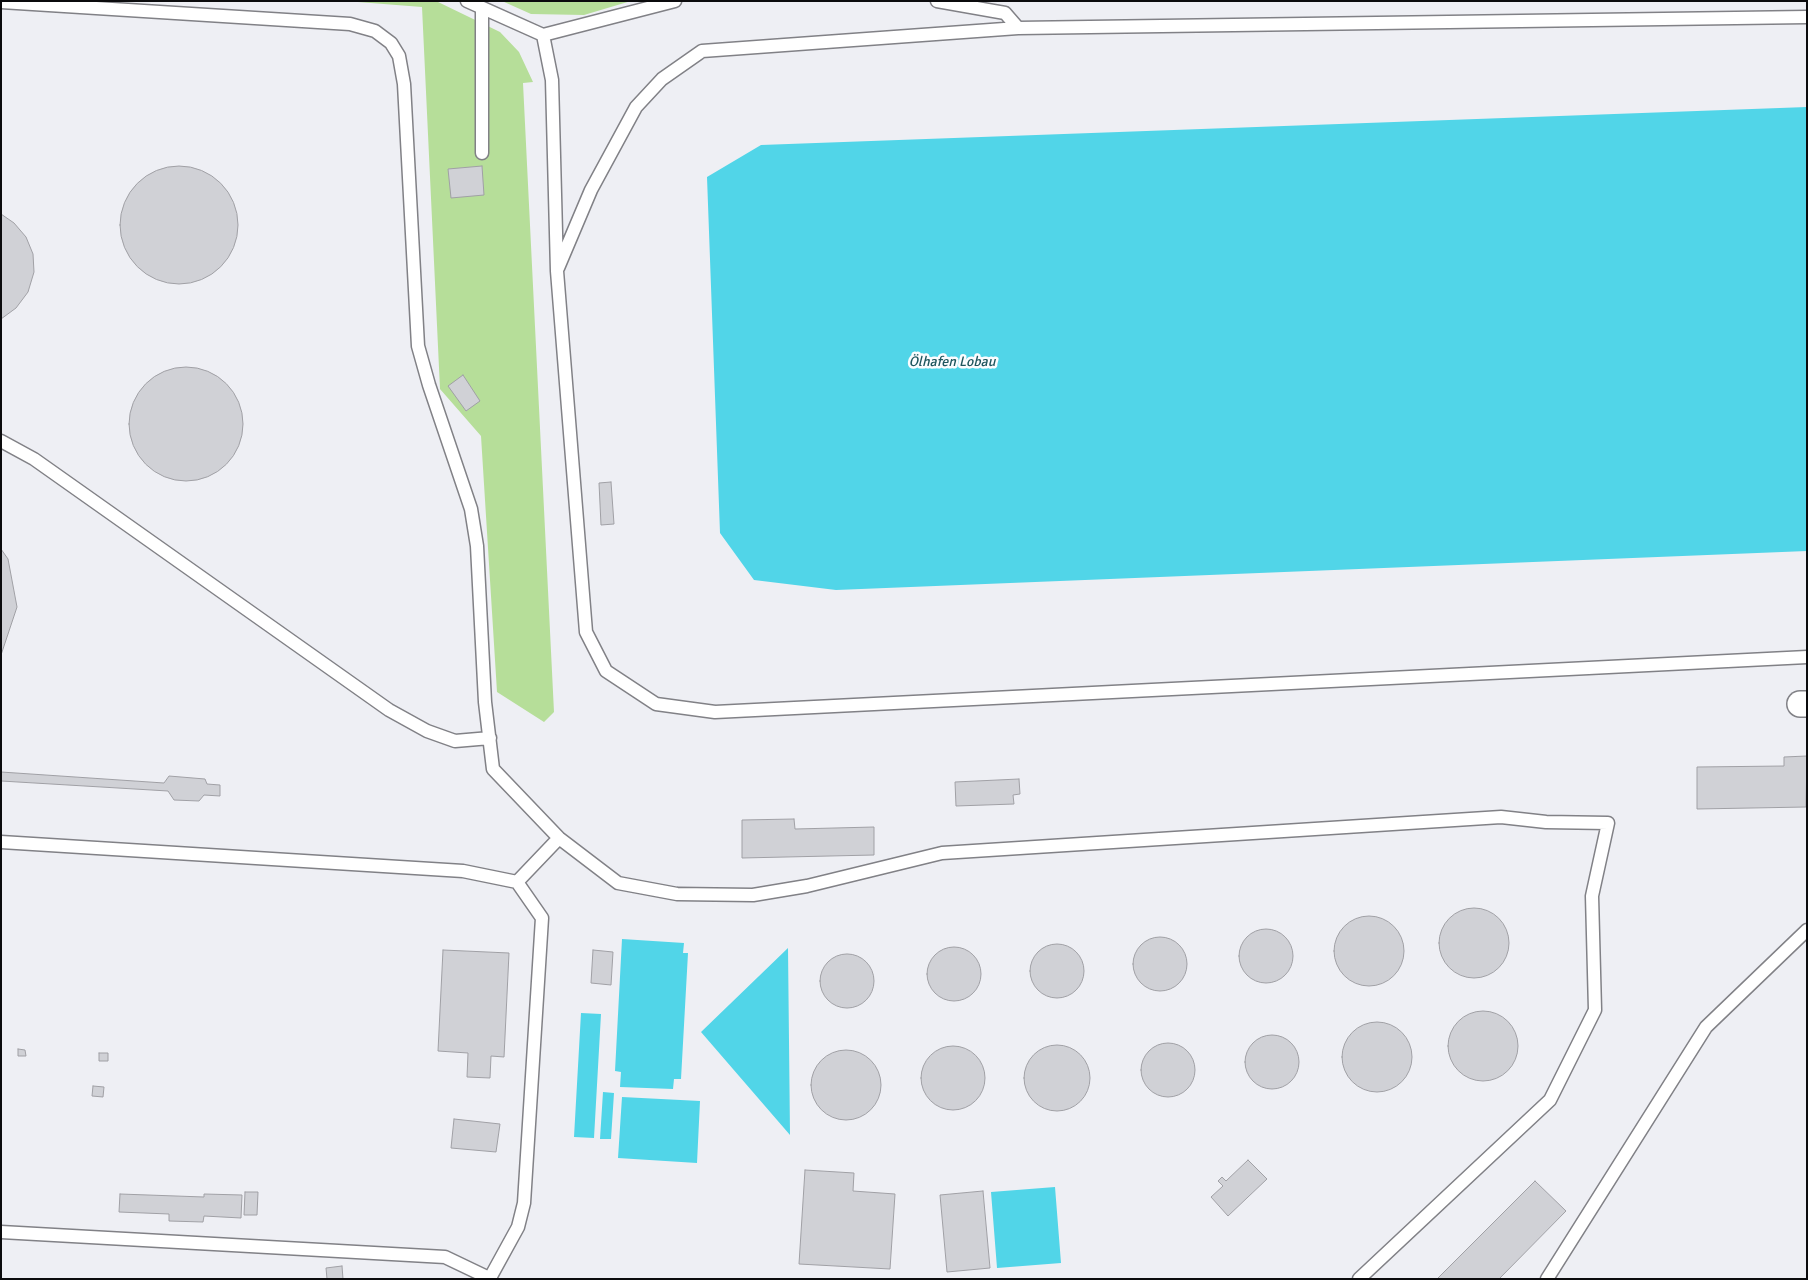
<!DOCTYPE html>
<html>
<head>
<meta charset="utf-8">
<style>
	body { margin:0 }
	#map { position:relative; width:1808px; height:1280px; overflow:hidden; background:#eeeff4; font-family:Signika,sans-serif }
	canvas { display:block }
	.frame { position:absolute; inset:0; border:2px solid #0b0b0d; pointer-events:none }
</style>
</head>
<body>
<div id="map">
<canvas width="1808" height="1280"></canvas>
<div class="frame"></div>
</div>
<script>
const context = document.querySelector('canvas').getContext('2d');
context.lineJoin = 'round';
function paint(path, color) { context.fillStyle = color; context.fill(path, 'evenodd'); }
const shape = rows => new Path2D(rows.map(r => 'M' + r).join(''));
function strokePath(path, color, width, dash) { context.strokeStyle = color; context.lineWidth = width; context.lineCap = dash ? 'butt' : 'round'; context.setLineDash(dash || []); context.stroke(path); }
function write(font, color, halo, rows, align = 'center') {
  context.font = font + ' Signika,sans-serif'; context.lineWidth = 5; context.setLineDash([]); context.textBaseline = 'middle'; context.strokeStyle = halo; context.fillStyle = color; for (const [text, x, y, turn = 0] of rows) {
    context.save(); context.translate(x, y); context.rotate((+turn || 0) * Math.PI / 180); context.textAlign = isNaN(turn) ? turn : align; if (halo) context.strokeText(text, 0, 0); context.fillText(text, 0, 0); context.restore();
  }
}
paint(shape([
	[345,1,436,1,500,32,519,52,533,82,523,83,554,712,544,722,497,692,481,436,440,389,422,7],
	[502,1,631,1,584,15,531,14]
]), '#b6de99');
paint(shape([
	[1807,107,1807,551,836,590,754,580,720,533,707,177,761,145],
	[622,939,684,943,683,953,688,953,681,1079,674,1079,673,1089,620,1087,621,1072,615,1071],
	[788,948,790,1135,701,1032],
	[581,1013,601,1014,594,1138,574,1137],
	[603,1092,614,1093,611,1139,600,1139],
	[622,1097,700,1101,697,1163,618,1158],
	[1055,1187,1061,1263,997,1268,991,1192]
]), '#51d5e8');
const building = shape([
	'120 225a59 59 0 1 1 118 0a59 59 0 1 1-118 0Z',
	[482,166,484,195,451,198,448,169,482,166],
	[1,214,14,223,26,237,33,254,34,272,28,292,16,308,1,319,1,214],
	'129 424a57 57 0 1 1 114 0a57 57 0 1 1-114 0Z',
	[463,375,480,401,466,411,448,386,463,375],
	[611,482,614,524,601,525,599,483,611,482],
	[1,549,8,559,17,607,1,655,1,549],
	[1807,756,1806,807,1697,809,1697,767,1784,766,1784,757,1807,756],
	[1,772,164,783,169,776,205,779,207,784,220,785,220,796,204,795,199,801,174,800,168,791,1,781,1,772],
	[1019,779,1020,794,1013,795,1014,804,956,806,955,782,1019,779],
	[794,819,795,829,874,827,874,855,742,858,742,820,794,819],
	'1439 943a35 35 0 1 1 70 0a35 35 0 1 1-70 0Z',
	'1334 951a35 35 0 1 1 70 0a35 35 0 1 1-70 0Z',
	'1239 956a27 27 0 1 1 54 0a27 27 0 1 1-54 0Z',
	'1133 964a27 27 0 1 1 54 0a27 27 0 1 1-54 0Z',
	'1030 971a27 27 0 1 1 54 0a27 27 0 1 1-54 0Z',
	'927 974a27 27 0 1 1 54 0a27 27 0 1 1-54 0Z',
	[443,950,509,953,504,1057,491,1056,490,1078,467,1077,468,1053,438,1051,443,950],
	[593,950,613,952,611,985,591,983,593,950],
	'820 981a27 27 0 1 1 54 0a27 27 0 1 1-54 0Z',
	'1448 1046a35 35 0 1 1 70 0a35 35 0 1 1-70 0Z',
	'1342 1057a35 35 0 1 1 70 0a35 35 0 1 1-70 0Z',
	'1245 1062a27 27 0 1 1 54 0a27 27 0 1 1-54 0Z',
	'1141 1070a27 27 0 1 1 54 0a27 27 0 1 1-54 0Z',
	'1024 1078a33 33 0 1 1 66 0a33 33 0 1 1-66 0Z',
	'921 1078a32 32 0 1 1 64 0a32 32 0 1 1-64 0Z',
	[18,1049,25,1050,26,1056,18,1056,18,1049],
	'811 1085a35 35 0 1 1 70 0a35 35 0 1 1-70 0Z',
	[99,1053,108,1053,108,1061,99,1061,99,1053],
	[93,1086,104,1087,103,1097,92,1096,93,1086],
	[454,1119,500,1124,496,1152,451,1148,454,1119],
	[1248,1160,1267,1179,1228,1216,1211,1197,1223,1186,1218,1181,1222,1177,1226,1181,1248,1160],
	[805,1170,854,1173,853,1191,895,1194,890,1269,799,1264,805,1170],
	[1535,1181,1566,1211,1499,1279,1437,1279,1535,1181],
	[983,1191,990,1268,947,1272,940,1195,983,1191],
	[245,1192,258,1192,257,1215,244,1215,245,1192],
	[120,1194,204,1197,204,1194,242,1195,241,1218,204,1216,203,1222,169,1221,169,1214,119,1212,120,1194],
	[342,1266,343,1279,327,1279,326,1268,342,1266]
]);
paint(building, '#d0d1d6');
strokePath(building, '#a0a0a5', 1);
const lane = shape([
	[467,1,543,35],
	[937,1,1005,13,1018,28,1807,17],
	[1,2,350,24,375,31,391,43,399,56,404,84,418,346,429,385,471,509,477,546,485,702,493,769,559,838,618,883,677,894,753,895,807,886,942,853,1501,817,1546,822,1608,823,1592,896,1595,1010,1550,1100,1359,1279],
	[543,35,552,80,557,271,586,632,606,671,656,704,715,712,1807,657],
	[543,35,675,1],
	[482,153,482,8],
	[558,268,591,190,636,107,662,79,702,51,1018,28],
	[1,441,34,459,389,710,427,731,455,741,490,738],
	[1,842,463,871,517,882,542,918,524,1203,518,1227,490,1278],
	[517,882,559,838],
	[1,1232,445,1257,491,1279],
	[1547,1279,1706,1027,1807,930]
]);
const street = shape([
	[1800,704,1807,704]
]);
strokePath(lane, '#818186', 15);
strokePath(street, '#818186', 28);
strokePath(lane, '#fff', 12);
strokePath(street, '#fff', 25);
write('italic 14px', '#1f565e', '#fcfcfe', [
	["Ölhafen Lobau",952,362]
]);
</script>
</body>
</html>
